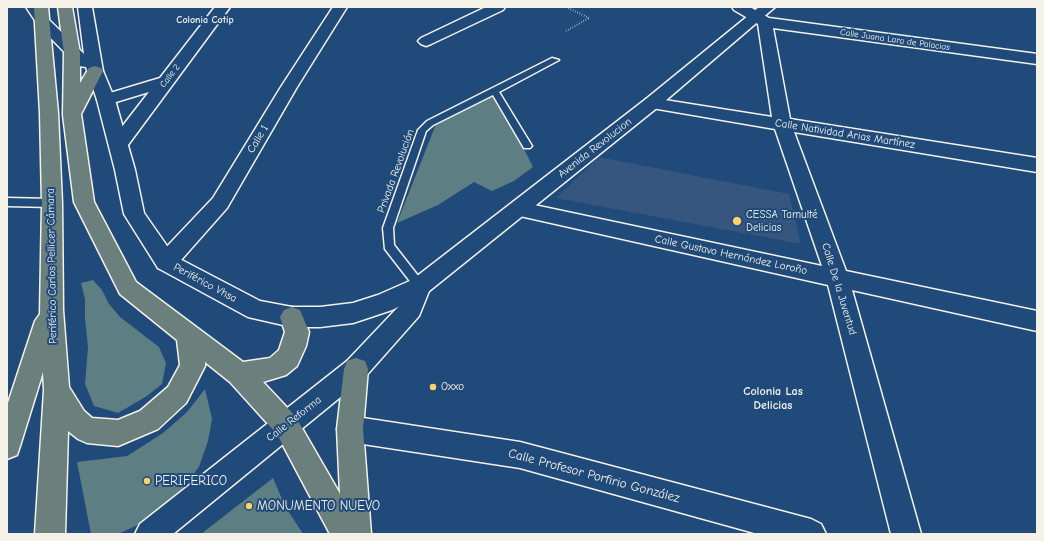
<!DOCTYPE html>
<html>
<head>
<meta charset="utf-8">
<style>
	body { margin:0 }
	#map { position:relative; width:1044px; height:541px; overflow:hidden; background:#1f4a7a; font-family:"Comic Neue",sans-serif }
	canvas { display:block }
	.frame { position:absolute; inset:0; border:8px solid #f4f1e8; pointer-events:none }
</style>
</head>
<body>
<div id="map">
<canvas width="1044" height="541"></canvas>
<div class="frame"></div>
</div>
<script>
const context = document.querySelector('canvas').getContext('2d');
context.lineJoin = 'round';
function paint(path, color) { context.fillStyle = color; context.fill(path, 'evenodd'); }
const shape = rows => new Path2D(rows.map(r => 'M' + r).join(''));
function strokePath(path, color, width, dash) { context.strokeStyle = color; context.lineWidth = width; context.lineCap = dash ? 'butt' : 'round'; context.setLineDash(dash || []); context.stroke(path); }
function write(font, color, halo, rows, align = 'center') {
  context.font = font + ' "Comic Neue",sans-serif'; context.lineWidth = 4; context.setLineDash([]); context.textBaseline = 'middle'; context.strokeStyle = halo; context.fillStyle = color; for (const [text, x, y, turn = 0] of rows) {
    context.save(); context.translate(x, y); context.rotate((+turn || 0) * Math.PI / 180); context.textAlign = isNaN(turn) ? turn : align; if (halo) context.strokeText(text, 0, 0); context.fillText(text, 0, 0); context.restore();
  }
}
paint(shape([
	[599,157,789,194,801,244,556,198]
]), '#36567f');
paint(shape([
	[494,95,514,129,533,167,514,181,492,191,474,182,438,205,397,223,436,124],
	[93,280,102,290,109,304,120,317,159,347,166,363,162,384,147,396,118,413,94,406,85,384,88,347,85,319,85,299,81,283],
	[205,389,212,419,208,441,199,467,176,497,142,523,118,534,91,534,77,462,127,456,163,433,187,412],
	[273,478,285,506,303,534,201,534]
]), '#5d7e82');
const service = shape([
	[552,58,559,60,499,92,532,146,530,148,524,148,493,95,433,125,426,131,393,228,394,245,426,286,424,289,416,289,385,249,383,228,418,130,427,121,552,58],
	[7,198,52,199,57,203,52,207,7,206,7,198]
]);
const minor = shape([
	[215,7,230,7,125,149,118,151,111,149,109,145,111,141,149,92,106,105,100,104,97,100,100,96,160,78,215,7],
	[333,7,347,7,297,87,227,208,174,268,166,271,158,268,155,262,158,256,213,198,281,87,333,7],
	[486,7,505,7,503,10,431,44,426,46,421,44,418,41,421,38,486,7],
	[732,7,750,7,769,18,1037,54,1037,64,773,28,790,119,1037,158,1037,172,794,132,846,271,1037,311,1037,331,852,290,921,534,891,534,828,285,520,216,513,214,510,209,513,204,520,202,822,266,775,129,652,108,646,107,643,103,646,99,652,98,772,117,758,24,734,10,732,7],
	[350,416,520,442,811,519,821,524,826,534,758,534,520,468,350,442,341,438,337,429,341,420,350,416]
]);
const tertiary = shape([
	[26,7,40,7,48,19,84,54,78,7,92,7,103,71,115,100,135,170,144,213,174,256,260,301,292,307,320,307,353,303,378,295,412,280,646,99,759,7,775,7,658,107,428,292,392,310,353,323,320,327,292,327,248,317,158,268,124,214,115,170,97,100,86,67,78,66,38,25,26,7]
]);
const secondary = shape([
	[420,277,428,280,431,286,419,316,365,377,173,534,135,534,140,524,347,361,402,303,412,280,420,277]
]);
const primary = shape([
	[34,7,48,7,58,113,62,203,63,310,69,387,84,411,92,418,118,420,140,411,168,387,180,365,177,340,120,294,74,202,63,115,64,53,58,7,72,7,80,53,80,83,89,68,95,66,101,68,103,71,81,114,94,202,136,282,243,362,270,358,279,350,285,332,280,317,284,310,292,307,300,310,309,332,306,346,297,366,286,375,263,382,295,416,340,494,337,429,344,369,347,361,356,358,365,361,368,369,363,429,371,534,330,534,277,434,230,382,205,362,205,366,186,403,158,429,118,446,87,443,78,439,68,431,65,534,35,534,44,390,43,372,20,446,17,455,7,459,7,406,35,321,40,314,42,203,40,113,34,7]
]);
strokePath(service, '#f4f1e8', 3);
strokePath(minor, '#f4f1e8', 3);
strokePath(tertiary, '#f4f1e8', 3);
strokePath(secondary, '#f4f1e8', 3);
strokePath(primary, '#f4f1e8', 3);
strokePath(shape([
	[566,7,589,18],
	[566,31,589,18]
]), '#f4f1e8', 2, [0.5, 2]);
paint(service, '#1f4a7a');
paint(minor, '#1f4a7a');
paint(tertiary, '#1f4a7a');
paint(secondary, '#1f4a7a');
paint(primary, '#6b7f7c');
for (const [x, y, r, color] of [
	[737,221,5,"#ffd166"],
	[433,387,4,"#ffd166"],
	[147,481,4,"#ffd166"],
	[249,506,4,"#ffd166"]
]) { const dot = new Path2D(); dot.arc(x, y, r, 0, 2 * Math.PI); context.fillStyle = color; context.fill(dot); strokePath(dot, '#1f4a7a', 1.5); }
write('9px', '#f4f1e8', '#1f4a7a', [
	["Calle Juana Lara de Palacios",895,40,8],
	["Calle 2",170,76,-53]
]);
write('bold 10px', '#f4f1e8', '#1f4a7a', [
	["Colonia Cotip",205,20]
]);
write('11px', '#f4f1e8', '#1f4a7a', [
	["Calle Natividad Arias Martínez",845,134,9],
	["Calle 1",258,139,-59],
	["Avenida Revolucion",595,148,-38],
	["Privada Revolución",396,171,-70],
	["Calle Gustavo Hernández Loroño",731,255,12],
	["Periférico Carlos Pellicer Cámara",52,266,-91],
	["Periférico Vhsa",205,283,28],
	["Calle De la Juventud",839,289,73],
	["Calle Reforma",294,419,-38]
]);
write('11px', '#f4f1e8', '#1f4a7a', [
	["CESSA Tamulté",746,215],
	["Delicias",746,228],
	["Oxxo",441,387]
], 'left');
write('bold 12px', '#f4f1e8', '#1f4a7a', [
	["Colonia Las",773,392],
	["Delicias",773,406]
]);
write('13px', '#f4f1e8', '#1f4a7a', [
	["Calle Profesor Porfirio González",594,476,15]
]);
write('13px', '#f4f1e8', '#1f4a7a', [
	["PERIFERICO",155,481],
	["MONUMENTO NUEVO",257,506]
], 'left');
</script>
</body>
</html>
